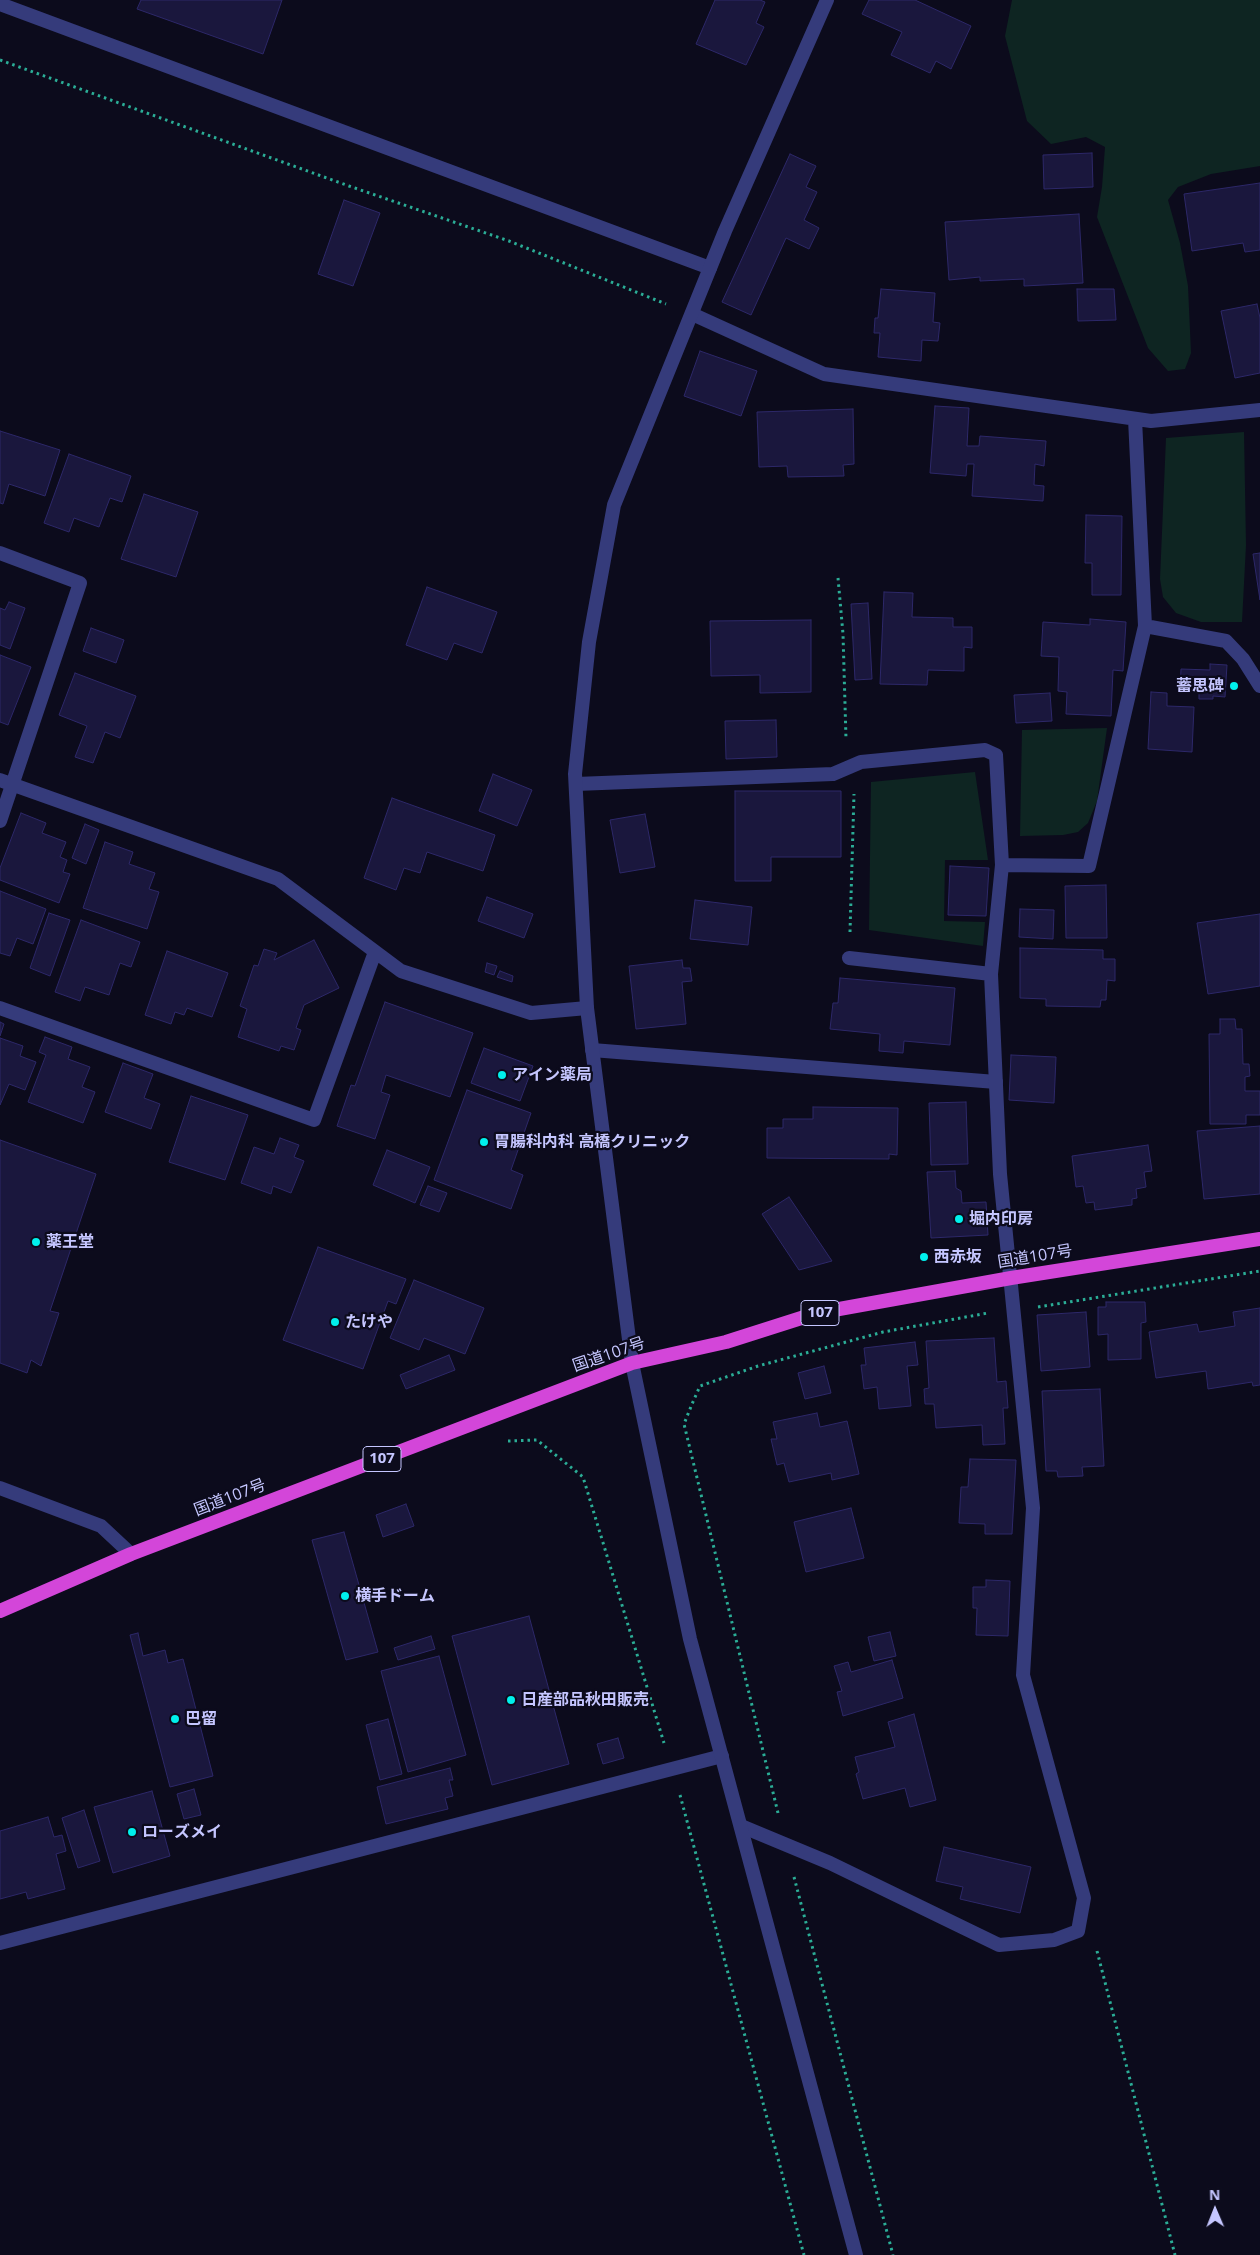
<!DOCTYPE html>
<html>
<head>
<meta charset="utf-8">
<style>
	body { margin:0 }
	#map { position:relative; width:1260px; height:2255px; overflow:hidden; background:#0c0b1c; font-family:"Open Sans",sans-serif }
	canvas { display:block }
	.north { position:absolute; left:1190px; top:2185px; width:50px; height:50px; -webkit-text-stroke:4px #0c0b1c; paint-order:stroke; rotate:359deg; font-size:14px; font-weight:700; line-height:20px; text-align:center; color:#c5c6ff }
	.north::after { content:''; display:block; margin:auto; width:18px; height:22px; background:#c5c6ff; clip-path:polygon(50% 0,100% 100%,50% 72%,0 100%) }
</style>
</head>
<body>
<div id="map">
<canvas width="1260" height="2255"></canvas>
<div class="north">N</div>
</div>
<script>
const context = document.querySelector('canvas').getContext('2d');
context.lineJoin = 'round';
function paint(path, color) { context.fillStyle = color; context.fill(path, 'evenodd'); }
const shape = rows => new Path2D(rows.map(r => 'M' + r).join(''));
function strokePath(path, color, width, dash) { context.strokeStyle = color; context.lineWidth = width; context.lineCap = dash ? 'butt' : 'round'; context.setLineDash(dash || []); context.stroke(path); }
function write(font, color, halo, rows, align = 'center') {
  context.font = font + ' "Open Sans","Noto Sans JP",sans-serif'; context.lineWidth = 4.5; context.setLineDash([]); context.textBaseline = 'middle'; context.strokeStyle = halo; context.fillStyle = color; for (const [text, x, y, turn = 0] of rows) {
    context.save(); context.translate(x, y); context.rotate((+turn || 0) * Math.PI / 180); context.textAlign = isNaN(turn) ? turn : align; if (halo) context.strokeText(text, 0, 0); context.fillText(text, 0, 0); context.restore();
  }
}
paint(shape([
	[1012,0,1260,0,1260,166,1211,174,1178,187,1168,200,1180,243,1188,286,1191,353,1185,369,1168,371,1148,348,1097,217,1102,187,1105,147,1086,137,1051,144,1027,121,1005,36],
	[1244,432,1246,545,1242,622,1201,622,1176,613,1163,597,1160,579,1166,438],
	[1107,728,1097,801,1088,823,1078,832,1063,835,1020,836,1022,730],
	[975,772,988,860,945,860,944,921,985,922,983,946,869,930,871,782]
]), '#0e2522');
const building = shape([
	[141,0,282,0,263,54,137,9,141,0],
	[715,0,760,0,765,2,756,23,764,27,746,65,696,44,715,0],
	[869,0,915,0,971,26,951,69,936,61,930,73,891,55,902,32,862,14,869,0],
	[1092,153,1093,187,1044,189,1043,155,1092,153],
	[790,154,816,166,806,187,817,192,804,220,819,228,809,249,786,238,751,315,722,302,790,154],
	[1260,183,1260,250,1245,252,1243,243,1192,251,1184,194,1260,183],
	[344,200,380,213,353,286,318,274,344,200],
	[1079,214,1083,283,1024,286,1024,279,980,281,980,277,949,280,945,222,1079,214],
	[881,289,935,293,933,322,940,323,938,341,922,340,921,361,878,357,880,333,874,333,875,318,878,318,881,289],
	[1077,289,1114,289,1116,320,1078,321,1077,289],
	[1257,304,1260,318,1260,373,1235,378,1221,311,1257,304],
	[700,351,757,371,741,416,684,396,700,351],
	[935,406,969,408,967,446,979,446,980,436,1046,441,1044,466,1035,464,1034,485,1044,486,1043,501,972,496,974,464,967,464,966,476,930,473,935,406],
	[853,409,854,464,843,465,844,476,788,477,787,466,759,467,757,412,853,409],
	[0,431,60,450,45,496,9,484,3,504,0,503,0,431],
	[69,454,131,476,122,502,110,498,99,527,74,518,69,532,44,523,69,454],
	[144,494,198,512,176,577,121,559,144,494],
	[1086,515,1122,516,1121,595,1092,595,1092,563,1085,563,1086,515],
	[1260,553,1260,600,1253,554,1260,553],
	[427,587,497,612,482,653,454,643,447,660,406,645,427,587],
	[884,592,913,593,912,617,953,618,953,627,972,627,972,648,964,647,964,671,928,670,927,685,880,684,884,592],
	[9,602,25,608,10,649,0,645,0,608,5,610,9,602],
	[868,603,872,679,855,680,851,604,868,603],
	[1090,619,1126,622,1123,671,1113,670,1111,716,1066,714,1067,692,1058,691,1059,657,1041,656,1043,622,1090,625,1090,619],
	[811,620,811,692,760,693,760,675,711,676,710,621,811,620],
	[91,628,124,640,116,663,83,651,91,628],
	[0,655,31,667,8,725,0,722,0,655],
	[1210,664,1227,665,1225,697,1213,696,1213,699,1199,699,1199,692,1180,691,1181,669,1210,670,1210,664],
	[75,673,136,696,120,738,105,732,93,763,75,757,87,726,59,715,75,673],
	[1151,692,1167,693,1167,706,1194,707,1192,752,1148,749,1151,692],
	[1050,693,1052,721,1016,723,1014,695,1050,693],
	[776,720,777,757,726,759,725,721,776,720],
	[493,774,532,790,517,826,479,811,493,774],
	[735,791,841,791,841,857,771,857,771,881,735,881,735,791],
	[392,798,495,835,483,871,427,852,420,873,404,868,396,890,364,878,392,798],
	[21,813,46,823,42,833,66,842,60,857,67,860,63,872,70,874,59,903,0,880,0,868,21,813],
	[645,814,655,867,620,873,610,820,645,814],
	[85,824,99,830,86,864,72,858,85,824],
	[105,842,133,852,129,864,155,873,149,889,159,892,147,929,83,908,105,842],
	[950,866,989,868,986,916,948,915,950,866],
	[1106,885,1107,938,1066,938,1065,886,1106,885],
	[0,891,46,909,33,944,17,938,10,956,0,953,0,891],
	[487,897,533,914,524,938,478,921,487,897],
	[695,900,752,907,748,945,690,939,695,900],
	[1020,909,1054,910,1053,939,1019,937,1020,909],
	[49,913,70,920,50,976,30,968,49,913],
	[1260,914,1260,986,1208,994,1197,923,1260,914],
	[81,920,140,942,131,967,120,963,109,995,85,987,80,1001,55,992,81,920],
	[314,940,339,988,304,1005,296,1028,301,1030,294,1050,281,1046,279,1051,238,1037,247,1009,240,1006,254,965,258,966,264,949,277,953,274,960,314,940],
	[1020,948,1103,950,1103,959,1115,959,1115,981,1107,980,1106,1000,1101,1000,1100,1007,1046,1006,1046,999,1020,998,1020,948],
	[167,951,228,973,212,1017,187,1008,184,1015,175,1012,171,1024,145,1015,167,951],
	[682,960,683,968,690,968,692,981,682,982,686,1024,636,1029,629,966,682,960],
	[487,963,497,966,494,975,485,972,487,963],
	[500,971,513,976,512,982,497,977,500,971],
	[840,978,955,988,950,1045,904,1041,903,1053,879,1051,880,1034,830,1029,833,1003,838,1003,840,978],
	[385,1002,473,1033,450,1097,386,1075,381,1092,390,1095,375,1139,337,1126,351,1085,355,1086,385,1002],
	[1220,1019,1235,1019,1236,1029,1242,1029,1243,1064,1249,1064,1250,1076,1245,1077,1245,1091,1260,1091,1260,1115,1246,1115,1246,1124,1210,1124,1209,1034,1220,1034,1220,1019],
	[0,1022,4,1024,0,1036,0,1022],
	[45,1037,72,1047,68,1059,90,1067,82,1087,95,1092,83,1123,28,1102,46,1055,39,1052,45,1037],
	[0,1038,23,1046,20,1056,36,1062,25,1090,9,1084,0,1105,0,1038],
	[484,1048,533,1066,520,1101,471,1083,484,1048],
	[1011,1055,1056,1057,1054,1103,1009,1100,1011,1055],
	[123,1063,153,1074,144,1098,160,1104,151,1129,105,1112,123,1063],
	[467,1090,531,1113,511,1170,523,1175,511,1209,434,1180,467,1090],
	[191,1096,248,1115,225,1180,169,1162,191,1096],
	[966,1102,968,1164,931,1165,929,1103,966,1102],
	[813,1107,898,1108,897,1155,889,1154,889,1159,767,1158,767,1128,783,1128,783,1119,813,1119,813,1107],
	[1260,1126,1260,1194,1204,1199,1197,1131,1260,1126],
	[280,1138,299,1145,294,1157,304,1161,291,1193,273,1186,271,1194,241,1183,254,1147,274,1154,280,1138],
	[0,1140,96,1174,50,1311,59,1313,41,1366,31,1360,27,1373,0,1363,0,1140],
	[1148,1145,1152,1171,1144,1172,1146,1187,1136,1189,1137,1198,1132,1199,1132,1205,1095,1210,1094,1202,1086,1203,1083,1186,1076,1187,1072,1156,1148,1145],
	[387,1150,430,1167,415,1203,373,1185,387,1150],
	[955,1171,956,1188,961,1191,962,1203,986,1202,988,1235,931,1238,927,1172,955,1171],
	[428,1186,447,1193,439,1212,420,1205,428,1186],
	[789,1197,832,1261,799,1270,762,1214,789,1197],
	[318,1247,406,1279,396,1304,388,1301,363,1369,283,1340,318,1247],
	[414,1280,484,1308,465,1354,424,1338,419,1350,390,1338,414,1280],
	[1106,1302,1145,1302,1146,1322,1141,1323,1141,1359,1108,1360,1108,1334,1098,1335,1098,1307,1106,1307,1106,1302],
	[1260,1308,1260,1385,1253,1386,1252,1382,1208,1389,1206,1371,1156,1378,1149,1332,1197,1324,1199,1332,1235,1326,1233,1312,1260,1308],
	[1086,1312,1090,1367,1041,1371,1037,1315,1086,1312],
	[994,1338,997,1382,1006,1381,1008,1408,1003,1408,1005,1444,983,1445,982,1425,936,1428,934,1404,925,1404,924,1389,929,1388,926,1341,994,1338],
	[915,1342,918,1365,907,1366,911,1406,879,1409,877,1387,864,1389,861,1365,866,1365,864,1348,915,1342],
	[449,1355,455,1370,406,1389,400,1375,449,1355],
	[824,1366,831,1393,805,1399,798,1373,824,1366],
	[1100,1389,1104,1466,1082,1467,1083,1476,1058,1477,1057,1471,1046,1471,1042,1391,1100,1389],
	[817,1413,820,1427,847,1421,859,1474,832,1480,831,1473,789,1482,784,1463,777,1465,771,1439,777,1439,773,1422,817,1413],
	[970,1459,1016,1460,1012,1534,985,1534,985,1524,959,1523,961,1487,968,1487,970,1459],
	[406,1504,414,1526,383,1537,376,1515,406,1504],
	[851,1508,864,1558,806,1572,794,1522,851,1508],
	[344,1532,378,1652,346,1660,312,1540,344,1532],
	[986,1580,1010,1581,1008,1636,976,1635,977,1608,973,1608,973,1587,986,1587,986,1580],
	[529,1616,569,1764,492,1785,452,1636,529,1616],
	[890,1632,896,1656,874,1661,868,1637,890,1632],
	[138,1633,143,1656,165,1650,168,1663,183,1659,213,1776,170,1787,130,1635,138,1633],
	[431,1636,435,1649,398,1660,394,1648,431,1636],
	[439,1656,466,1755,408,1772,381,1671,439,1656],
	[892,1660,903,1698,843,1716,837,1692,842,1691,834,1666,848,1662,851,1672,892,1660],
	[914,1714,936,1800,910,1807,905,1788,863,1799,856,1774,859,1772,855,1757,895,1747,888,1722,914,1714],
	[388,1719,402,1774,380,1780,366,1725,388,1719],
	[618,1738,624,1758,603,1764,597,1744,618,1738],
	[450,1768,453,1780,449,1780,453,1796,445,1798,448,1809,386,1824,377,1787,450,1768],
	[194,1789,201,1815,184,1819,177,1794,194,1789],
	[152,1791,170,1856,113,1873,94,1807,152,1791],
	[84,1810,100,1861,78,1868,62,1818,84,1810],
	[48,1817,54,1837,62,1835,66,1851,56,1854,65,1889,28,1899,26,1892,0,1899,0,1831,48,1817],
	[944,1847,1031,1867,1020,1913,960,1899,963,1887,936,1881,944,1847]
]);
paint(building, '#1a173d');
strokePath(building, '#2d2869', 1);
strokePath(shape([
	[0,60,349,186,509,241,666,304],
	[838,578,843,634,846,739],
	[850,932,854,794],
	[1038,1307,1260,1271],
	[508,1441,537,1440,583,1477,664,1743],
	[680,1795,804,2255],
	[778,1813,684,1424,692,1404,700,1386,758,1366,883,1332,988,1313],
	[794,1877,893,2255],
	[1097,1951,1175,2255]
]), '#2bad96', 3, [2.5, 4]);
strokePath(shape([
	[0,4,710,268],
	[592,1050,996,1082]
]), '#353b7b', 14);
strokePath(shape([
	[692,314,824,374,1151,421,1260,410],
	[0,553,80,583,0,821],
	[1145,626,1226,641,1243,659,1260,686],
	[0,780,278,879,401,971,531,1013,587,1008],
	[576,784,833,774,861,762,985,750,996,755,1002,865],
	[849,958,991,974],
	[0,1008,314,1120,375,952],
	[0,1488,101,1526,131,1554],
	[741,1826,830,1863,999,1945,1054,1940,1078,1931,1084,1898,1023,1675,1033,1508,1000,1174,991,974,1002,865,1089,866,1145,626,1135,419],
	[0,1943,722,1756]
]), '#353b7b', 14);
strokePath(shape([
	[827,0,725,231,614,505,589,642,575,774,587,1008,632,1363,690,1639,856,2255]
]), '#353b7b', 14);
strokePath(shape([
	[0,1611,131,1554,632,1363,726,1342,817,1313,1011,1278,1260,1239]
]), '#d346d9', 14);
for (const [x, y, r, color] of [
	[1234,686,5,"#00f0ec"],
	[502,1075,5,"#00f0ec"],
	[484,1142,5,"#00f0ec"],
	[959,1219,5,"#00f0ec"],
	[36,1242,5,"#00f0ec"],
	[924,1257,5,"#00f0ec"],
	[335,1322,5,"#00f0ec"],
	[345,1596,5,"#00f0ec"],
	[511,1700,5,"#00f0ec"],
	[175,1719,5,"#00f0ec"],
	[132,1832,5,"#00f0ec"]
]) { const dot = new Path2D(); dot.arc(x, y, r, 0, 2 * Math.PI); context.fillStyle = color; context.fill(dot); strokePath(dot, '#0c0b1c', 2); }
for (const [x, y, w] of [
	[820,1313,38],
	[382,1459,38]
]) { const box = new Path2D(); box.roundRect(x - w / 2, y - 12.5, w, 25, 4); context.fillStyle = '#0c0b1c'; context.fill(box); strokePath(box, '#c5c6ff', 1); }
write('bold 15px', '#c5c6ff', null, [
	["107",820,1313],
	["107",382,1459]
]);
write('bold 16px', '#c5c6ff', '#0c0b1c', [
	["蓄思碑",1224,686,"right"],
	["アイン薬局",512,1075],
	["胃腸科内科 高橋クリニック",494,1142],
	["堀内印房",969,1219],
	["薬王堂",46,1242],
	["西赤坂",934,1257],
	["たけや",345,1322],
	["横手ドーム",355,1596],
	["日産部品秋田販売",521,1700],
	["巴留",185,1719],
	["ローズメイ",142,1832]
], 'left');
write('16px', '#c5c6ff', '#0c0b1c', [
	["国道107号",1035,1257,-9],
	["国道107号",609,1355,-19],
	["国道107号",230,1498,-21]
]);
</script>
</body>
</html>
